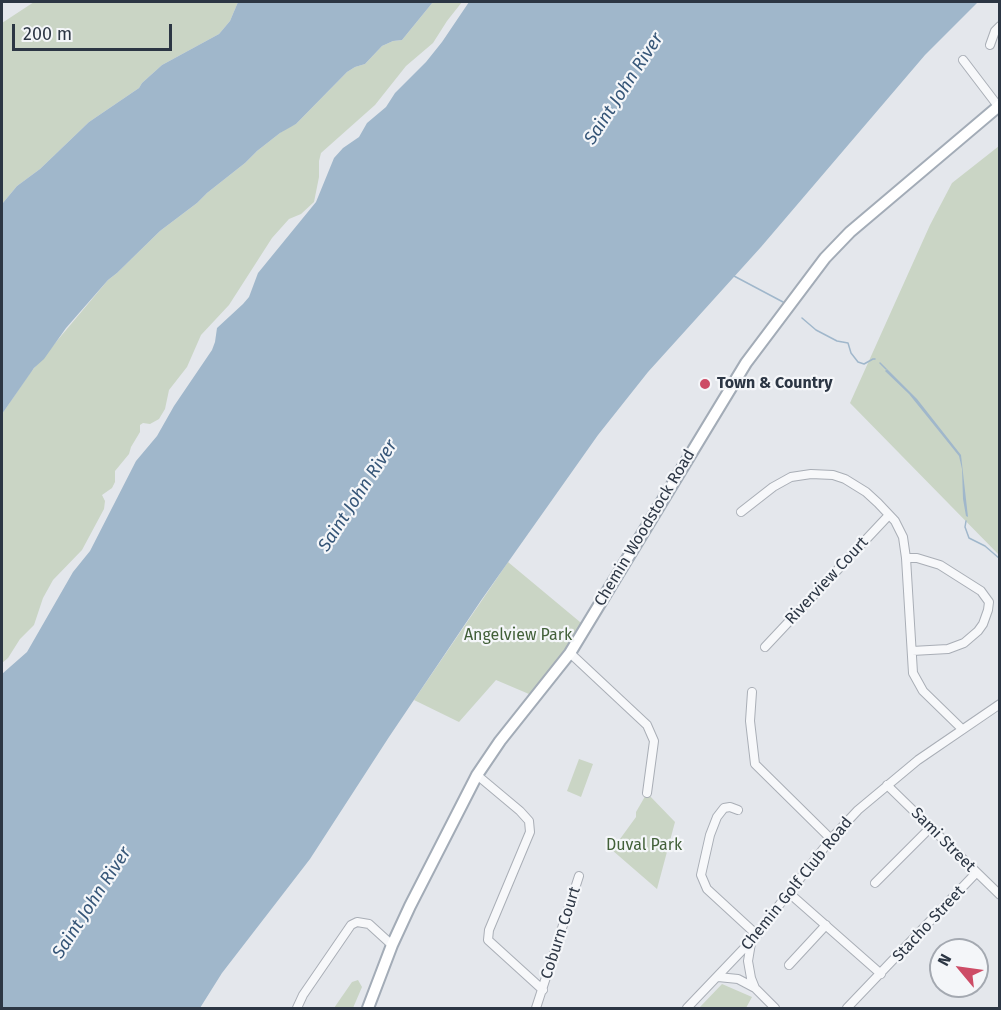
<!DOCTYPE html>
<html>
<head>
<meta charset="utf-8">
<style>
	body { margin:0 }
	#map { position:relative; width:1001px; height:1010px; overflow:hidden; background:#e4e7ec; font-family:"Fira Sans",sans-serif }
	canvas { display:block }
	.frame { position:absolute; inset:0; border:3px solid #2c3644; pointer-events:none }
	.north { position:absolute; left:929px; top:938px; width:60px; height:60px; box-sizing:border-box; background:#f4f6f9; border:2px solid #a4a9b1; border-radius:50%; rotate:299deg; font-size:16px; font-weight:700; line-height:24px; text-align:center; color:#2c3644 }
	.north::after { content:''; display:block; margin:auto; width:21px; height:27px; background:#cd4c66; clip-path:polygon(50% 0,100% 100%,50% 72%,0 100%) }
	.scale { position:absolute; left:12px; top:24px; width:160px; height:27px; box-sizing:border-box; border:3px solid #2c3644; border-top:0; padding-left:8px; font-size:18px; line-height:21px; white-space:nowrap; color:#2c3644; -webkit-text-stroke:4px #f4f6f9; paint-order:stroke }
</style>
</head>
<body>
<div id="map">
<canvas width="1001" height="1010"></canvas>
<div class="frame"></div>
<div class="north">N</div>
<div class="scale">200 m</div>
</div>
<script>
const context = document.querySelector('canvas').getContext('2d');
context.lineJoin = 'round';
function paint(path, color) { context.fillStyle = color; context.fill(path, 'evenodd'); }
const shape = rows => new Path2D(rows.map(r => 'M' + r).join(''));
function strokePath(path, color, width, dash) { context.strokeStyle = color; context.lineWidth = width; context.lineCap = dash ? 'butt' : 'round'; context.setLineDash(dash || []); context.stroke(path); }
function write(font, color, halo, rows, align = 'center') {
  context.font = font + ' "Fira Sans",sans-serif'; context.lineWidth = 4.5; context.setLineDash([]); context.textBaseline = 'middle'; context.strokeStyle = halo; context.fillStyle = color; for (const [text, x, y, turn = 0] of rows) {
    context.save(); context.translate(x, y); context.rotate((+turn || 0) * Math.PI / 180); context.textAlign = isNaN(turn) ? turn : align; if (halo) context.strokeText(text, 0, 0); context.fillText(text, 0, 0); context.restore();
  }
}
paint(shape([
	[34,2,238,2,230,21,219,34,162,65,142,83,139,88,89,122,40,169,17,186,2,204,2,23],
	[433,2,462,2,447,21,433,43,406,66,375,105,321,153,319,161,319,177,314,202,301,214,289,219,272,238,229,305,201,335,187,367,169,390,165,409,159,419,150,424,143,423,140,425,140,432,131,447,129,454,115,471,115,482,112,488,102,495,105,501,104,509,82,550,53,580,43,598,34,625,20,639,8,658,2,663,2,414,30,373,108,280,117,273,160,231,197,203,207,193,245,163,257,151,285,129,296,124,347,72,355,67,365,64,382,46,393,41,402,40],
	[999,146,999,555,850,403,930,225,952,183],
	[508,562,586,627,536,697,496,680,459,722,414,700],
	[579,759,593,764,581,797,567,791],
	[647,793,675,822,657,889,612,850,636,817,636,812],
	[358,980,362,987,353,1008,334,1008,352,982],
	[722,984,752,997,746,1008,699,1008]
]), '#cad5c5');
paint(shape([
	[238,2,433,2,402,40,393,41,382,46,365,64,355,67,347,72,296,124,280,133,257,151,245,163,207,193,197,203,160,231,117,273,108,280,66,328,44,359,34,368,2,414,2,204,17,186,40,169,89,122,139,88,142,83,162,65,219,34,230,21],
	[469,2,978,2,925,55,761,247,648,372,598,435,482,599,389,737,310,859,222,973,200,1008,2,1008,2,674,27,652,73,572,90,551,136,461,157,436,174,406,212,350,215,342,217,328,243,304,249,297,258,273,316,202,334,158,343,148,359,137,367,123,386,107,395,93,426,62,442,42],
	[887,369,917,399,961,455,968,517,966,516,963,499,962,469,959,456,909,394,885,371]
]), '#a0b7cb');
strokePath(shape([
	[734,276,783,302],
	[802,318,816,330,837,341,848,343,851,353,858,362,864,364,873,359,875,359],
	[880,363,886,369],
	[966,521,965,527,969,538,985,546,1000,559]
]), '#a0b7cb', 1.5);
const minor = shape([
	[990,45,995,31,1000,26],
	[963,60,998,106],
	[741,512,773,487,791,477,811,474,833,475,845,479,866,492,878,503,895,521,903,537,906,558,913,673,923,691,961,728],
	[906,558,917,558,940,565,981,591,989,602,988,610,983,624,978,631,964,643,948,649,912,651],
	[765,647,889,515],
	[570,653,647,725,654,741,647,793],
	[752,692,750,721,755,764,831,839],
	[477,775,520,811,529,821,530,832,489,930,488,940,543,990],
	[887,785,1000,895],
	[738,810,730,807,724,808,717,817,710,835,701,875,707,889,757,935],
	[875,883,930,828],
	[789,893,881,974],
	[751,943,748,961,751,978,755,988,775,1008],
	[789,965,826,925],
	[718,977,738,979,755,988],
	[297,1008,303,995,351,925,357,922,369,924,392,945],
	[536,1008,579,876],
	[687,1008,751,941,831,839,858,810,918,760,1000,704],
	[847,1008,976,873]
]);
const major = shape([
	[368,1008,392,945,410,906,477,775,500,741,570,653,746,363,825,258,850,232,1000,105]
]);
strokePath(minor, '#a9aeb6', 10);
strokePath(major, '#a3acb7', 14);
strokePath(minor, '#f7f8fa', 8);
strokePath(major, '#fff', 10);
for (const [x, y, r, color] of [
	[705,384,6,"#cd4c66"]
]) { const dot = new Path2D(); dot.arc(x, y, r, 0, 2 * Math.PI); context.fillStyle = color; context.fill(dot); strokePath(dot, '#f4f6f9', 2); }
write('bold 16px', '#2c3644', '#f4f6f9', [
	["Town & Country",717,384]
], 'left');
write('16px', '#2c3644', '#f4f6f9', [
	["Chemin Woodstock Road",645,528,-59],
	["Riverview Court",827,581,-47],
	["Sami Street",943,840,45],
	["Chemin Golf Club Road",797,884,-51],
	["Stacho Street",929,924,-47],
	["Coburn Court",561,933,-72]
]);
write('16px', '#426039', '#f4f6f9', [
	["Angelview Park",518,636],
	["Duval Park",644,846]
]);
write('italic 18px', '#365678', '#f4f6f9', [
	["Saint John River",624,89,-57],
	["Saint John River",358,496,-57],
	["Saint John River",92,903,-57]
]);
</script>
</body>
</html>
